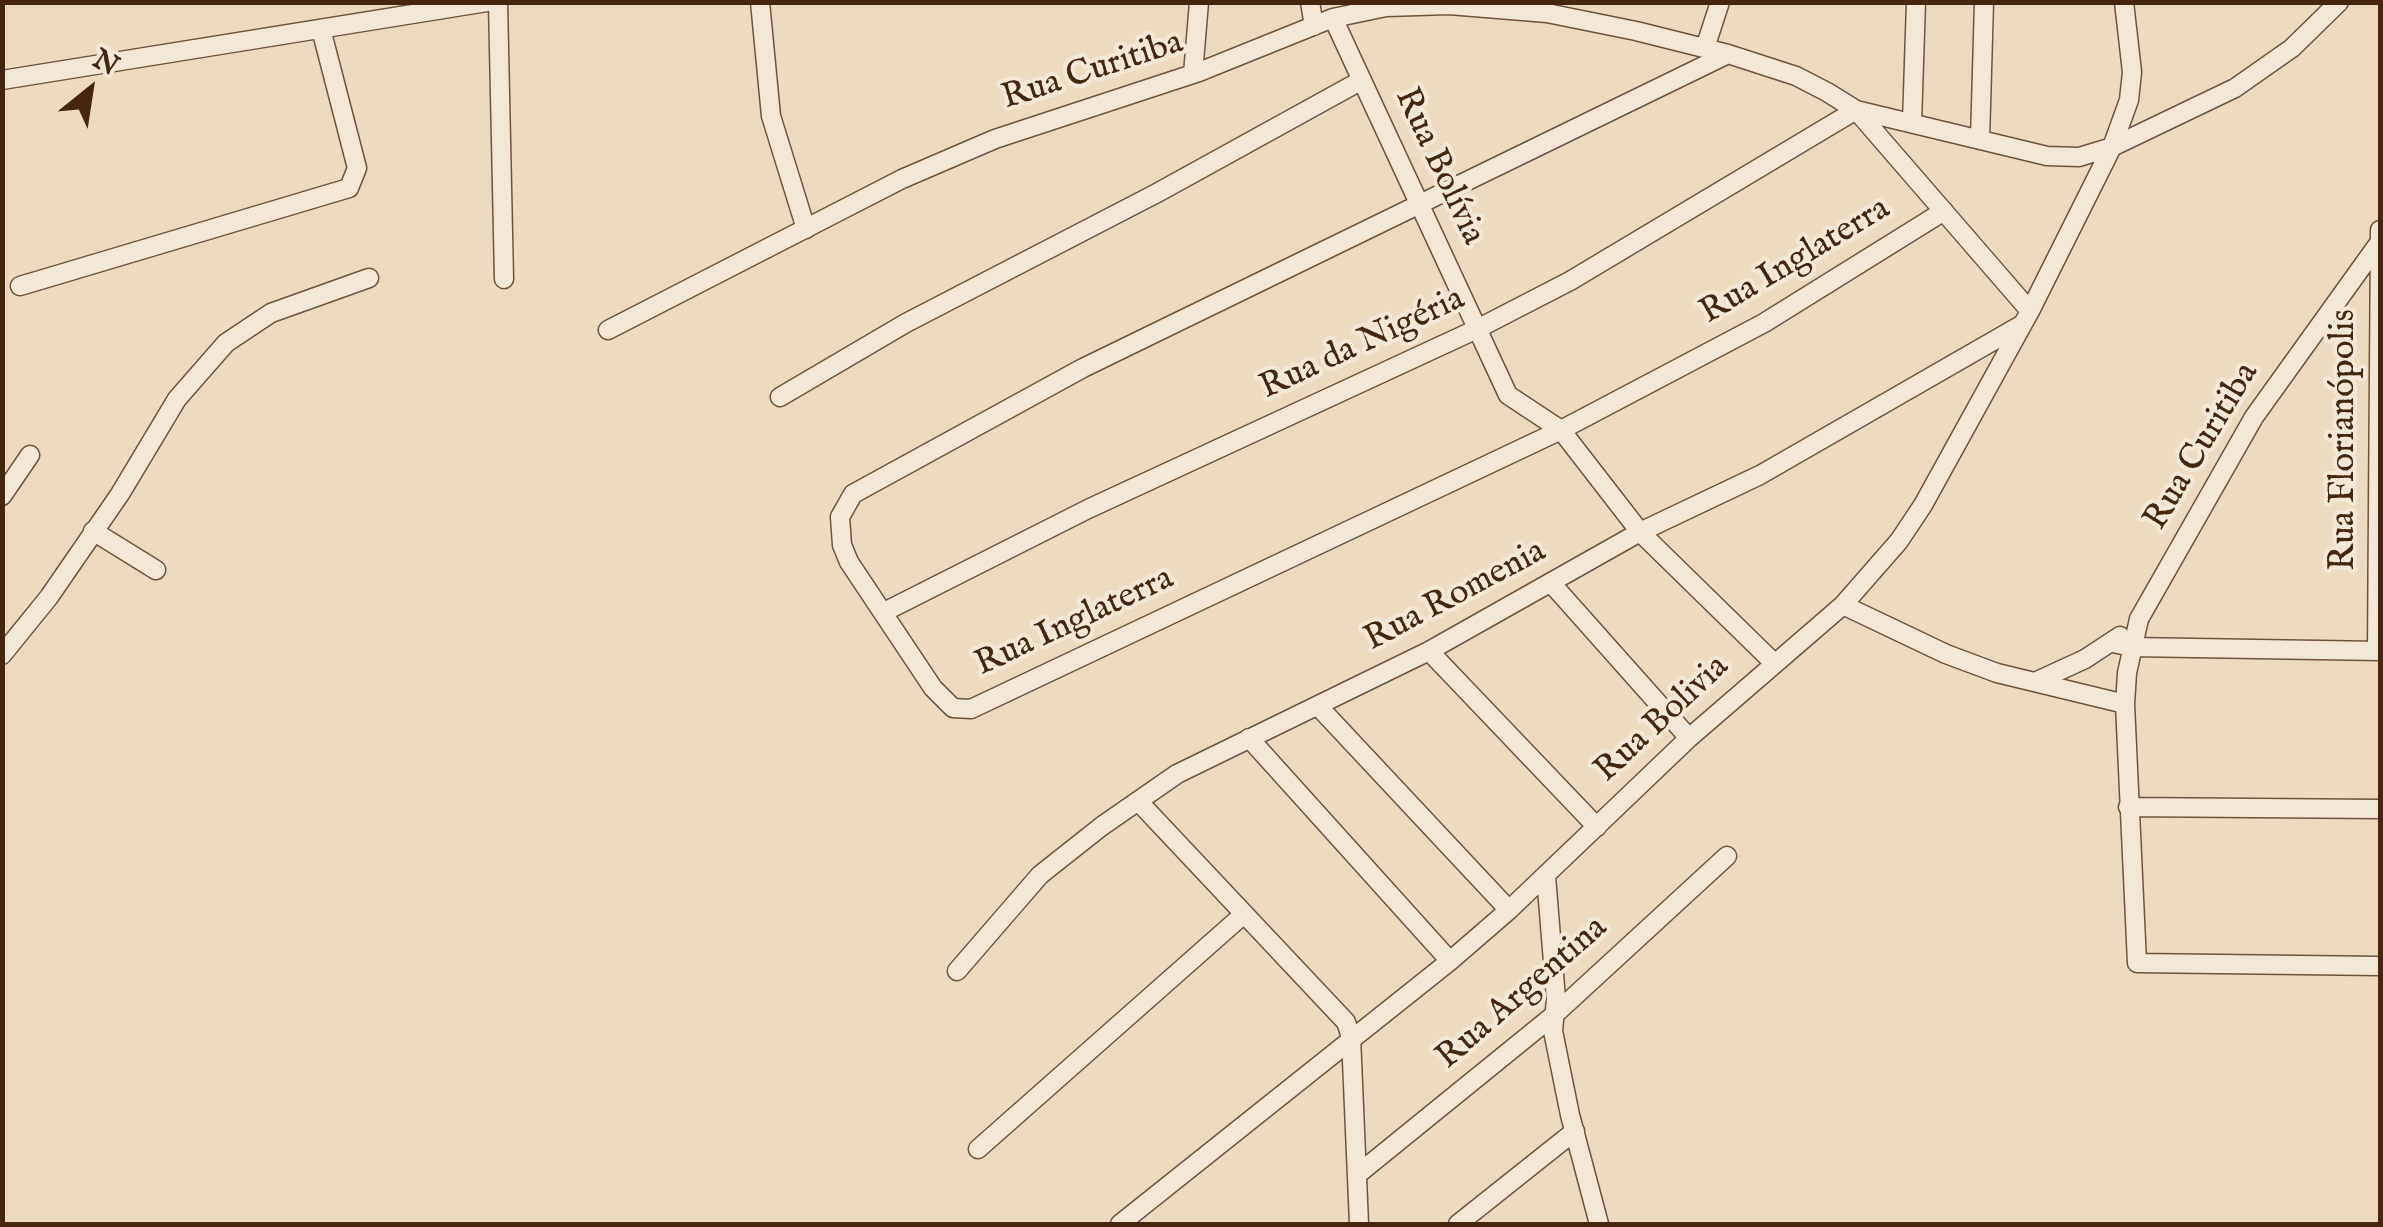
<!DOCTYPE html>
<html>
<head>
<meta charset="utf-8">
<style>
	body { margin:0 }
	#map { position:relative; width:2383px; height:1227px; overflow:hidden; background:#eddbc1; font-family:"IM FELL English",serif }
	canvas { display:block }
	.frame { position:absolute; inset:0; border:5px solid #452710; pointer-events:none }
	.north { position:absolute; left:40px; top:40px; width:100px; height:100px; -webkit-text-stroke:8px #f3e8d7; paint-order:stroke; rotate:30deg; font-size:28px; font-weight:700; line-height:40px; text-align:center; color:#452710 }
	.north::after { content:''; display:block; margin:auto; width:35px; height:45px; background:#452710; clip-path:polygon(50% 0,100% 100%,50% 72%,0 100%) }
</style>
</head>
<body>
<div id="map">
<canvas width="2383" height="1227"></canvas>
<div class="frame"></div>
<div class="north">N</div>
</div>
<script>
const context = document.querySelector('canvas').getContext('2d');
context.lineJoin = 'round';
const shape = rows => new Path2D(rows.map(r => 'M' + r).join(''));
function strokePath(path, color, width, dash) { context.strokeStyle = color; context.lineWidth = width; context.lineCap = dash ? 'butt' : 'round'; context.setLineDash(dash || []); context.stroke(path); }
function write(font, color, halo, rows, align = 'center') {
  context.font = font + ' "IM FELL English",serif'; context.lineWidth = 8; context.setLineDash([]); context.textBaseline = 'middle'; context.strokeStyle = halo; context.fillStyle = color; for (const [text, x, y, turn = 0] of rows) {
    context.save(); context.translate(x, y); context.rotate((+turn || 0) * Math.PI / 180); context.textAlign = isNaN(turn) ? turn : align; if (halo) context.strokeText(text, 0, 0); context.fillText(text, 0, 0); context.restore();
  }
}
const street = shape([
	[498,2,504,279],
	[760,2,771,116,806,229],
	[1310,2,1314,26],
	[1333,18,1508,395,1561,430,1640,532,1774,663],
	[1705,48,1720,2],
	[1728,54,1083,368,853,494,840,517,842,545,849,562,933,688,953,708,971,709,1561,430,1764,323,1944,211],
	[1193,74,1199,2],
	[2,80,487,2],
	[1856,110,2047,156,2079,157,2112,147,2235,88,2292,48,2339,2],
	[1912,123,1916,2],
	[1980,140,1984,2],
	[2379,243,2254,417,2139,619,2127,673,2125,704,2137,963,2380,966],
	[20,286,349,188,357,168,321,29],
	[608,330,902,179,995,139,1199,72,1333,18,1386,7,1449,5,1547,13,1636,31,1728,54,1796,76,1827,92,1856,110,2030,311],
	[780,397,906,323,1157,193,1362,80],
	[2,496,30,455],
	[93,531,156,570],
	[1552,584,1689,738],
	[1843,605,1946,654,1997,673,2125,704],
	[884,612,1088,509,1477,329,1570,281,1856,110],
	[2113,643,2132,647,2380,651],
	[1429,651,1597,827],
	[2377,651,2380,230],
	[2,655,49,597,120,494,177,399,226,343,271,313,369,278],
	[2035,682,2085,659,2120,636],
	[1318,706,1509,910],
	[1249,738,1450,961],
	[1138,801,1346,1022,1351,1037,1359,1224],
	[2128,807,2380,809],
	[1546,876,1556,999,1553,1031,1570,1115,1599,1224],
	[957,971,1040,875,1102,826,1177,774,1429,651,1640,532,1760,475,2021,325],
	[978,1149,1244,914],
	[1358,1174,1554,1015,1727,856],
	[1120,1224,1450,961,1509,910,1689,738,1843,605,1899,541,1923,505,2030,311,2112,147,2129,100,2132,72,2124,2],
	[1458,1224,1575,1131]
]);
strokePath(street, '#6f543c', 21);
strokePath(street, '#f3e8d7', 18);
write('35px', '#452710', '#f3e8d7', [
	["Rua Curitiba",1093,72,-18],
	["Rua Bolívia",1438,167,65],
	["Rua Inglaterra",1796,262,-31],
	["Rua da Nigéria",1363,345,-25],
	["Rua Florianópolis",2346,440,-90],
	["Rua Curitiba",2203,447,-59],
	["Rua Romenia",1456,597,-28],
	["Rua Inglaterra",1075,623,-25],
	["Rua Bolivia",1663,720,-43],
	["Rua Argentina",1523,994,-41]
]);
</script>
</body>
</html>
